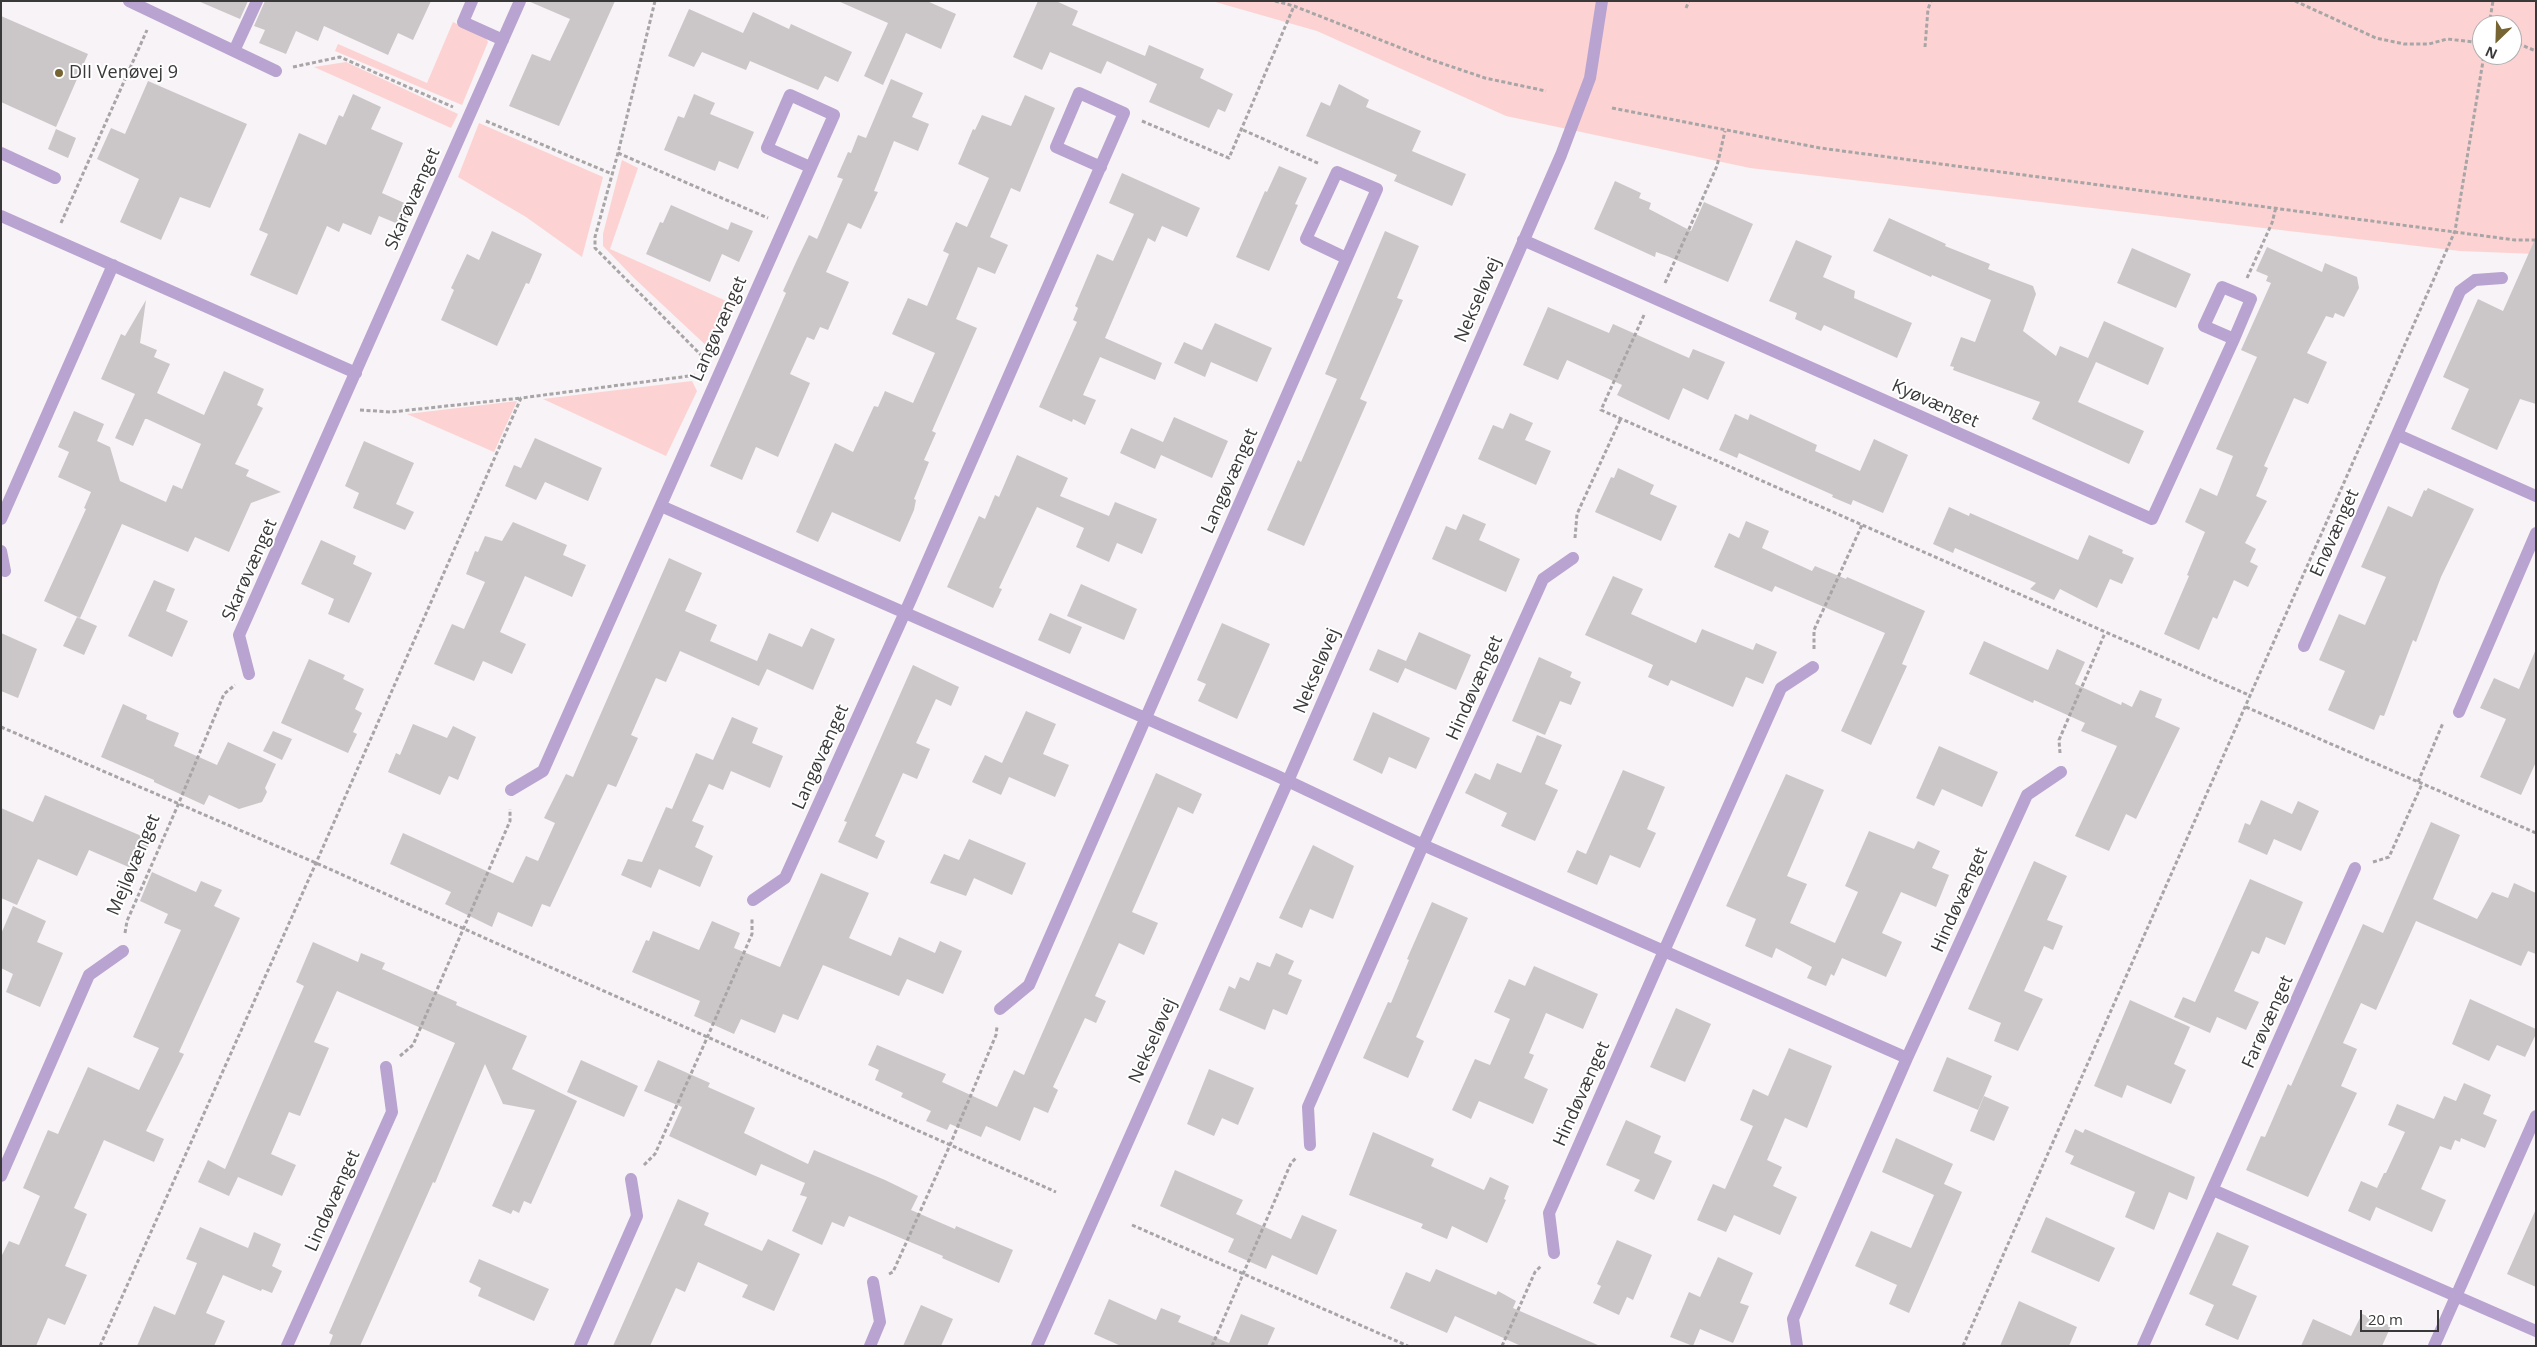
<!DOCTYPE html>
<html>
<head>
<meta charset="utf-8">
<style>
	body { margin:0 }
	#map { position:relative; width:2537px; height:1347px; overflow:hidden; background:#f7f3f6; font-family:"Open Sans",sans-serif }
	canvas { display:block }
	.frame { position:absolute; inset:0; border:2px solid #3a393a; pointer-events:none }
	.north { position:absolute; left:2472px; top:15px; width:50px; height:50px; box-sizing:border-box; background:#fff; border:1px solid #b0b0b0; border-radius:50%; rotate:204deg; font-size:14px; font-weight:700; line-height:20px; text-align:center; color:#3a393a }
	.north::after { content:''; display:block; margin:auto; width:18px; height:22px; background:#766533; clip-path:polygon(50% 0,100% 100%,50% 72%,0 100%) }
	.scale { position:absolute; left:2360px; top:1310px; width:79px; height:22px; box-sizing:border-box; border:2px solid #3a393a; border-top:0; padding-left:6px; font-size:15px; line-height:18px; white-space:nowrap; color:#3a393a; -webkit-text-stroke:4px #fff; paint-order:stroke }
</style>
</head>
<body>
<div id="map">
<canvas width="2537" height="1347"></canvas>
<div class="frame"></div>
<div class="north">N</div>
<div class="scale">20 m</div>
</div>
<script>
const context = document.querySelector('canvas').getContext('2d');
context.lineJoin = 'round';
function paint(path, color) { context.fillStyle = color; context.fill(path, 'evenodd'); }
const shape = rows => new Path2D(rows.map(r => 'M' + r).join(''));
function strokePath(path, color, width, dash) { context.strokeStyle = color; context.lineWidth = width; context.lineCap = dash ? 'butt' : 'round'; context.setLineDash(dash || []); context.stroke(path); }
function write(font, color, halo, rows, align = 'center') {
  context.font = font + ' "Open Sans",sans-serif'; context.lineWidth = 4; context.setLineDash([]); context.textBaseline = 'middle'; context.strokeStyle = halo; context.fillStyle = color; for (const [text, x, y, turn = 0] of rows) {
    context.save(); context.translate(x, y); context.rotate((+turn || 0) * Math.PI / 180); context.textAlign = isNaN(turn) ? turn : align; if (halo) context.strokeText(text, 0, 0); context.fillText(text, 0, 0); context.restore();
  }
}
paint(shape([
	[1212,1,2536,1,2536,254,2460,251,1750,168,1506,116,1317,31],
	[2482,25,2512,25,2512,55,2482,55],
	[453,22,486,38,488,42,462,105,335,51,338,44,427,83],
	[346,62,458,114,451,128,314,67],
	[479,123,603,177,582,257,526,217,458,177],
	[622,160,638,168,610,249,733,304,712,351,634,278,603,246,603,234],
	[692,381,697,391,666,456,543,399],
	[517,401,494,452,407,414]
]), '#fcd3d2');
paint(shape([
	[198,1,248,1,240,19],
	[265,1,431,1,413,40,398,33,388,55,324,26,318,41,296,31,286,54,259,43,265,30,254,26],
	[528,1,615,1,559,126,509,106,532,54,550,61,570,19],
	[838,1,927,1,956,14,941,49,906,33,883,85,864,76,888,23],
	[1038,1,1056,1,1078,11,1072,25,1145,56,1149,45,1204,69,1200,78,1233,94,1225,112,1218,109,1209,128,1149,102,1157,84,1107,61,1101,74,1050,52,1042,70,1013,57],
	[689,9,743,33,753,12,789,29,791,24,852,52,838,82,825,76,818,90,750,61,746,70,702,52,694,67,668,56],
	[1,16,88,54,56,127,1,102],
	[891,79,923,93,912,117,929,124,918,151,894,141,874,191,878,192,861,229,848,223,826,272,849,282,828,330,820,327,814,340,807,337,790,374,810,383,778,457,756,447,742,480,710,466,786,293,783,291,797,260,809,235,817,239,843,179,837,177,848,152,851,153,858,135,866,138],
	[148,81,247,124,210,208,180,197,161,240,120,222,139,179,97,159,111,128,125,134],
	[1339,84,1369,100,1366,107,1421,131,1412,151,1466,174,1452,206,1394,181,1397,175,1306,136,1321,102,1330,106],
	[353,94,381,107,371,129,403,143,382,193,411,206,403,226,379,216,371,235,343,223,339,232,327,226,297,295,250,275,268,234,259,230,299,133,326,145,339,115,343,117],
	[694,94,715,103,710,114,754,132,738,169,719,161,715,171,664,150,678,116,684,118],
	[1025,95,1055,108,1020,192,1011,188,990,237,1008,245,995,274,978,267,956,319,977,328,932,431,936,433,924,460,929,462,914,499,916,500,914,510,900,542,832,512,818,542,796,532,835,443,853,452,874,406,878,407,885,391,913,403,935,353,892,334,908,298,927,306,949,254,943,251,956,222,967,227,989,178,958,164,973,129,975,130,982,115,1011,126],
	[56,129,76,138,68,158,48,149],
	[1279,166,1307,178,1295,204,1298,205,1269,271,1236,257,1265,191,1267,192],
	[1122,173,1200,208,1187,237,1162,226,1155,242,1148,238,1105,338,1162,363,1155,380,1100,357,1083,395,1096,400,1085,425,1073,419,1072,422,1039,407,1077,322,1073,320,1078,308,1075,306,1097,254,1113,261,1134,214,1109,203],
	[1615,181,1641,193,1639,198,1651,203,1649,209,1691,231,1704,202,1753,224,1728,282,1667,256,1656,252,1655,257,1594,229],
	[671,205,728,230,731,222,753,231,739,262,722,254,710,282,646,254,660,222,663,223],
	[1889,218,1946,244,1945,246,1990,264,1988,269,2033,286,2036,294,2023,331,2056,356,2060,346,2088,358,2104,321,2164,348,2148,385,2096,362,2078,402,2144,431,2129,464,2032,419,2040,402,1953,370,1954,367,1950,366,1961,337,1975,342,1991,300,1932,275,1931,277,1873,251],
	[492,231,542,254,529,284,526,283,497,346,441,320,454,290,451,288,467,254,479,260],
	[1385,231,1419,246,1397,298,1403,300,1360,399,1367,402,1304,546,1267,530,1298,460,1301,462,1337,379,1325,374],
	[2536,237,2536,404,2520,399,2497,450,2451,429,2469,389,2443,377,2478,299,2503,311],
	[1796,240,1832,256,1823,277,1855,291,1854,298,1912,323,1897,358,1824,325,1821,331,1795,319,1797,313,1769,301],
	[2267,247,2322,272,2325,263,2357,277,2359,288,2344,317,2335,313,2333,318,2326,316,2307,353,2327,362,2308,404,2294,398,2264,466,2268,468,2256,496,2267,501,2245,543,2256,549,2250,562,2258,566,2248,587,2234,580,2217,619,2213,617,2199,650,2164,634,2189,576,2187,575,2205,532,2185,522,2200,488,2217,496,2233,456,2216,449,2257,357,2241,350,2271,283,2266,281,2268,276,2256,271],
	[2132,248,2191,274,2176,308,2117,283],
	[146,300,140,343,157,350,154,357,170,364,157,393,204,415,224,371,264,389,257,405,263,408,235,464,249,470,246,476,281,492,251,503,229,552,195,537,188,552,122,524,80,618,44,601,86,509,84,508,91,492,58,477,69,452,58,447,74,411,104,424,97,441,110,447,120,481,166,502,173,485,182,489,201,444,147,419,145,419,133,446,115,438,135,394,101,379,121,334,125,336],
	[1548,307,1609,333,1613,324,1689,358,1693,349,1725,362,1708,400,1683,388,1669,420,1617,395,1622,385,1567,360,1558,380,1523,365],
	[1215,323,1272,348,1257,382,1211,362,1205,377,1174,363,1184,342,1202,350],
	[1510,413,1533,423,1525,440,1551,451,1536,485,1478,459,1493,425,1503,429],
	[1735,414,1748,420,1750,414,1817,445,1815,451,1860,471,1874,439,1908,455,1883,513,1853,500,1851,505,1832,497,1833,495,1739,453,1737,458,1719,450],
	[1174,417,1228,441,1212,478,1161,455,1155,469,1120,453,1131,428,1163,442],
	[535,438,602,468,588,501,545,482,536,500,505,486,514,465,521,468],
	[364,441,414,463,396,504,414,512,405,530,353,508,359,493,345,486],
	[1017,455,1068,478,1060,496,1109,516,1115,502,1157,519,1142,554,1117,543,1109,562,1076,547,1084,528,1037,507,999,588,1002,589,993,608,947,587,979,516,985,519,995,495,999,497],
	[1618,468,1654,485,1650,494,1677,506,1661,541,1595,512,1611,477,1614,478],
	[2428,488,2474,509,2441,577,2416,642,2413,640,2384,716,2380,715,2374,730,2328,710,2345,671,2319,660,2339,614,2365,625,2386,577,2361,567,2388,506,2412,517,2424,490,2426,491],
	[1949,507,1969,516,1970,513,2078,560,2089,535,2123,550,2122,553,2134,558,2122,584,2110,579,2097,608,2060,589,2054,600,2030,589,2036,583,1955,548,1953,553,1933,544],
	[1463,514,1486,524,1479,540,1520,559,1506,592,1432,559,1446,526,1456,530],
	[1746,521,1769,531,1762,548,1812,571,1815,566,1846,579,1847,577,1925,611,1902,664,1907,666,1871,745,1841,731,1885,633,1775,586,1772,592,1714,567,1729,533,1739,538],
	[513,522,567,545,563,555,586,565,572,597,525,576,500,632,526,644,512,674,483,661,474,681,434,664,452,624,464,629,485,582,466,574,475,551,478,552,485,536,502,541],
	[321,540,356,556,353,564,372,573,349,623,328,614,334,599,301,584],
	[669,558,702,573,685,611,717,625,710,641,757,661,769,633,802,647,811,628,835,639,813,690,767,669,759,686,680,651,666,682,656,678,631,735,638,738,616,787,608,784,550,907,542,904,532,927,498,912,492,927,445,904,451,892,390,864,403,833,513,883,526,856,538,861,555,823,544,818,566,774,573,777],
	[1613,576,1643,589,1631,614,1696,643,1702,629,1753,650,1756,643,1777,652,1763,684,1746,677,1733,707,1671,680,1668,686,1648,677,1653,665,1585,635],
	[154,580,175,589,166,611,188,621,172,657,128,636],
	[1081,584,1137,609,1124,640,1067,616],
	[1050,613,1082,627,1070,654,1038,640],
	[77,617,97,626,84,655,63,646],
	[1222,623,1270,644,1237,719,1198,701,1206,684,1197,680],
	[1419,632,1471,655,1456,690,1405,668,1398,683,1369,670,1378,649,1406,661],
	[1,633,37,649,18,698,1,691],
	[1984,641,2048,670,2057,649,2085,662,2075,684,2121,705,2122,702,2132,707,2140,690,2162,699,2155,717,2180,728,2136,819,2126,814,2109,851,2075,836,2117,746,2081,731,2085,723,2034,700,2033,703,1969,674],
	[2536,649,2536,762,2521,795,2480,777,2506,719,2480,708,2494,678,2519,689],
	[1539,657,1572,672,1570,677,1581,682,1571,705,1560,701,1545,735,1512,721],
	[309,659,345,675,343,679,364,689,355,709,362,713,353,732,357,734,348,753,281,723],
	[913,665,959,687,951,706,936,699,916,743,930,749,917,779,903,773,875,836,885,841,877,859,838,842,847,822,844,821],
	[123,704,147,715,146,719,179,733,174,746,217,765,228,742,276,764,265,788,267,792,262,802,239,809,209,795,204,805,154,782,154,780,101,757],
	[1026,711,1056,724,1043,754,1069,765,1055,797,1009,777,1001,795,972,782,985,755,1002,763],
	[1373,712,1430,738,1416,769,1389,757,1382,774,1353,760],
	[732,717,758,728,752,743,783,756,770,788,731,771,723,790,709,784,692,821,704,826,695,847,713,856,700,887,659,869,651,888,621,875,628,859,642,862,666,807,672,809,696,753,713,760],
	[413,724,447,738,453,726,476,737,458,780,449,776,440,795,388,772,396,753,400,755],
	[273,731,292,739,282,760,263,751],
	[1537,735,1562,745,1545,784,1558,790,1535,841,1501,826,1507,813,1465,793,1475,773,1490,780,1497,763,1521,773],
	[1939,746,1998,772,1982,807,1942,789,1934,806,1916,798],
	[1623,770,1665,787,1647,829,1656,833,1640,868,1610,855,1597,885,1567,872,1577,850,1586,854],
	[1156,773,1202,794,1193,814,1178,807,1132,912,1158,923,1144,955,1119,943,1095,996,1106,1001,1096,1023,1085,1018,1053,1087,1058,1090,1048,1113,1034,1107,1020,1141,986,1126,981,1137,950,1124,947,1130,926,1121,931,1111,901,1097,903,1093,875,1080,879,1070,868,1065,877,1045,946,1074,942,1082,997,1107,1014,1070,1024,1075],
	[1786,774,1824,790,1787,876,1807,884,1790,923,1835,943,1858,892,1845,886,1869,831,1914,849,1918,841,1940,851,1932,868,1949,875,1936,907,1901,892,1882,933,1902,942,1886,977,1842,958,1834,976,1831,974,1826,986,1807,978,1812,967,1776,948,1772,958,1745,946,1756,919,1726,906],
	[45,795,151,840,138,871,89,850,77,876,38,859,17,905,1,898,1,808,33,822],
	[2261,800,2292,814,2298,801,2319,811,2301,851,2274,839,2267,855,2238,842,2245,823,2250,825],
	[2431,822,2460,835,2433,899,2477,919,2492,892,2508,898,2514,883,2536,893,2536,954,2528,951,2521,966,2416,921,2376,1010,2361,1003,2343,1043,2357,1049,2341,1086,2357,1093,2308,1197,2246,1170,2261,1136,2265,1137,2288,1084,2291,1086,2363,924,2383,933],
	[969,839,1026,863,1012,895,974,878,966,896,930,883,944,854,959,860],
	[1313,845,1354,866,1333,919,1310,909,1302,928,1279,918],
	[2034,861,2067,876,2047,920,2063,926,2053,950,2044,946,2024,991,2043,999,2018,1051,1994,1041,2001,1023,1968,1009],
	[152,872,196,892,201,881,222,890,214,906,240,918,179,1052,184,1054,146,1131,164,1139,154,1162,104,1140,74,1208,87,1214,65,1266,87,1275,65,1325,48,1318,36,1346,1,1346,1,1257,9,1241,19,1245,40,1196,23,1188,48,1130,58,1134,88,1067,139,1090,159,1048,133,1037,181,930,164,923,168,914,140,901],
	[821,873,869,893,849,938,891,956,899,937,935,953,940,941,962,951,943,994,907,979,899,996,823,965,798,1020,783,1014,775,1033,741,1019,734,1034,694,1016,700,1001,632,972,646,940,649,941,653,931,699,950,712,921,740,933,734,948,780,967],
	[2250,879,2303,902,2285,945,2266,937,2259,954,2252,951,2234,991,2259,1002,2246,1030,2217,1017,2210,1033,2174,1017,2183,997,2195,1002],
	[1432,902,1468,918,1416,1037,1424,1041,1408,1078,1363,1058,1388,1002,1391,1003,1409,960,1407,959],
	[13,906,46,921,37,942,63,953,40,1007,6,992,13,974,1,968,1,934],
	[313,942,358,962,361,953,385,963,382,969,457,1002,456,1005,527,1036,512,1069,577,1101,531,1204,524,1201,519,1213,513,1210,511,1214,492,1206,535,1110,503,1104,485,1064,435,1183,433,1182,360,1346,329,1346,333,1335,329,1333,455,1043,337,991,314,1042,329,1048,300,1116,289,1112,271,1154,296,1165,282,1196,238,1177,229,1196,198,1182,208,1160,225,1169,304,986,296,982],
	[1276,953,1294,961,1288,974,1302,980,1287,1015,1273,1009,1265,1030,1219,1010,1229,986,1235,989,1240,977,1249,981,1257,962,1270,967],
	[1534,966,1598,994,1583,1029,1546,1013,1529,1053,1534,1055,1524,1078,1548,1089,1533,1124,1479,1101,1471,1119,1452,1110,1475,1059,1490,1065,1510,1019,1494,1012,1509,979,1525,986],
	[2470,999,2536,1029,2536,1034,2525,1057,2497,1045,2489,1061,2452,1044],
	[2130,1000,2190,1027,2174,1064,2186,1070,2171,1104,2127,1085,2122,1098,2094,1086],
	[1676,1008,1711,1024,1685,1082,1650,1067],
	[1789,1048,1832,1066,1807,1128,1785,1118,1767,1160,1782,1167,1773,1186,1797,1197,1780,1235,1734,1215,1726,1232,1697,1220,1713,1184,1725,1189,1753,1126,1740,1120,1753,1089,1768,1096],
	[1947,1057,1992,1076,1978,1110,1933,1091],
	[581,1060,638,1086,624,1117,567,1092],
	[658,1060,710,1083,708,1087,755,1108,744,1133,808,1164,814,1150,885,1180,918,1196,911,1210,955,1229,956,1226,1013,1250,999,1283,942,1258,943,1256,849,1216,844,1227,832,1222,822,1245,792,1231,807,1197,800,1195,805,1183,761,1164,756,1176,669,1136,682,1107,644,1091],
	[1209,1069,1254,1088,1238,1125,1222,1118,1214,1136,1187,1124],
	[2464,1083,2491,1095,2483,1114,2497,1120,2485,1148,2461,1138,2460,1142,2455,1140,2451,1150,2440,1146,2421,1189,2446,1200,2432,1232,2376,1207,2370,1221,2348,1211,2361,1181,2377,1188,2384,1173,2386,1173,2405,1132,2388,1125,2397,1104,2434,1119,2444,1096,2456,1101],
	[1984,1096,2009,1107,1994,1141,1970,1131],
	[1626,1120,1661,1136,1654,1153,1672,1161,1654,1200,1634,1191,1640,1180,1606,1165],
	[2075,1129,2083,1133,2085,1129,2195,1177,2187,1200,2169,1192,2154,1230,2125,1217,2135,1192,2070,1164,2074,1156,2065,1152],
	[1373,1132,1434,1159,1431,1166,1484,1190,1490,1177,1509,1186,1504,1199,1506,1200,1487,1243,1452,1226,1447,1239,1421,1228,1423,1224,1349,1195],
	[1896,1138,1953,1164,1944,1184,1962,1192,1909,1313,1889,1304,1897,1285,1855,1266,1871,1231,1911,1248,1934,1195,1882,1172],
	[1175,1170,1243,1200,1236,1214,1291,1239,1302,1215,1337,1230,1317,1275,1272,1255,1266,1269,1228,1252,1234,1239,1160,1206],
	[678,1199,709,1213,704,1225,762,1251,768,1239,800,1254,774,1311,742,1297,748,1285,698,1262,685,1292,676,1288,650,1346,613,1346],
	[2536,1209,2536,1287,2507,1274],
	[2046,1217,2115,1248,2099,1282,2031,1252],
	[200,1227,248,1248,254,1232,281,1244,272,1266,282,1271,272,1293,262,1289,261,1291,223,1275,206,1313,225,1321,214,1346,137,1346,154,1306,175,1315,197,1263,186,1259],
	[2217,1232,2249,1246,2232,1285,2257,1296,2238,1340,2205,1325,2214,1305,2189,1294],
	[1617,1240,1652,1255,1633,1300,1627,1297,1619,1315,1593,1303,1601,1286,1597,1284],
	[1718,1257,1753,1273,1740,1303,1749,1306,1733,1343,1700,1329,1693,1346,1670,1337,1689,1292,1700,1297],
	[479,1259,549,1289,534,1321,478,1296,481,1288,469,1282],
	[1436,1269,1496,1295,1498,1291,1516,1301,1513,1308,1600,1346,1521,1346,1455,1316,1447,1333,1390,1308,1406,1272,1430,1282],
	[1109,1299,1156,1320,1161,1308,1181,1316,1178,1322,1229,1343,1241,1314,1275,1328,1267,1346,1121,1346,1094,1334],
	[2019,1301,2077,1327,2069,1346,2000,1346],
	[921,1305,953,1319,941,1346,903,1346],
	[2362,1314,2391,1326,2382,1346,2301,1346,2313,1319,2351,1336]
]), '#cbc7c9');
strokePath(shape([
	[655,1,618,153,595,237,595,248,704,358],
	[1275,1,1294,6,1429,59,1485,78,1546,91],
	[2295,1,2376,38,2404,44,2429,44,2447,39,2482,43],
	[1686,8,1689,1],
	[2489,25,2493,1],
	[2512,41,2536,51],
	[1925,47,1928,9,1931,1],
	[293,67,340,57,453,107],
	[1612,108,1820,148,2515,240,2536,240],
	[486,121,612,174],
	[1142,121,1229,158,1294,6],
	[1243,130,1320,164],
	[618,153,768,218],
	[61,223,147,30],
	[2247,278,2272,223,2276,207],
	[1665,283,1717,166,1725,131],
	[1644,315,1601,410,2251,696],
	[360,410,391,412,521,398],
	[1575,538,1577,514,1621,418],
	[1814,649,1814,630,1862,525],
	[2246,707,2536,833],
	[1,727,316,863,1056,1192],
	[2060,753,2059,740,2105,633],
	[2418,782,2443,723],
	[2373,862,2389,857,2422,784],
	[125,933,127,921,178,805,224,694,235,685],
	[400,1056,413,1045,510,821,510,809],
	[644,1165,655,1154,707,1038,752,934,752,918],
	[1132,1225,1408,1346],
	[889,1274,893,1272,950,1145,996,1035,997,1027],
	[100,1346,316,863,521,398,697,375],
	[1212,1346,1291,1163,1296,1158],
	[1502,1346,1535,1272,1541,1266],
	[1963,1346,2455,231,2484,55]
]), '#a8a5a7', 3, [4, 2.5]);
strokePath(shape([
	[129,1,276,71],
	[472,1,463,22,503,40],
	[234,51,257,1],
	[1,153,55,178],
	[1,216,356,373],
	[1523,240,2152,519,2234,339,2251,299,2222,287,2204,326,2234,339],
	[2398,435,2536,496],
	[661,506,1273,774,1423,845,1907,1058],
	[1,519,113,265],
	[1,551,5,571],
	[2304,646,2460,291,2475,280,2502,278],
	[249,674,239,635,520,1],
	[2459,712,2536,533],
	[511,790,543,771,834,115,790,95,767,148,810,167],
	[753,900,785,878,911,599,1124,113,1079,93,1056,147,1101,167],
	[1000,1009,1029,985,1377,189,1337,172,1306,239,1346,258],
	[1310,1145,1308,1107,1423,845,1543,579,1573,558],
	[1,1176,89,975,123,951],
	[2213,1190,2536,1331],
	[1554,1253,1549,1213,1664,951,1781,688,1813,667],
	[287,1346,392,1112,386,1067],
	[580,1346,637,1216,631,1179],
	[870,1346,880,1322,873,1282],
	[1037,1346,1288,781,1561,155,1590,78,1602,1],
	[1797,1346,1793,1319,1907,1058,2027,795,2061,772],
	[2143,1346,2355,868],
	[2434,1346,2536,1116]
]), '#b9a3d0', 12);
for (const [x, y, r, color] of [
	[59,73,5,"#766533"]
]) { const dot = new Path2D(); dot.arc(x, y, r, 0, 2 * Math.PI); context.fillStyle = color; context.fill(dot); strokePath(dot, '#fff', 2); }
write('18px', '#3a393a', '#fff', [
	["DII Venøvej 9",69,73]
], 'left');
write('18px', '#3a393a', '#fff', [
	["Skarøvænget",413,199,-66],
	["Nekseløvej",1478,300,-67],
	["Langøvænget",719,329,-66],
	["Kyøvænget",1935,404,24],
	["Langøvænget",1230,481,-66],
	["Enøvænget",2335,533,-66],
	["Skarøvænget",250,570,-66],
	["Nekseløvej",1317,671,-67],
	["Hindøvænget",1475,688,-66],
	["Langøvænget",821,757,-66],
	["Mejløvænget",134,865,-67],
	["Hindøvænget",1960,900,-66],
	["Farøvænget",2268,1022,-66],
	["Nekseløvej",1153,1041,-66],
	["Hindøvænget",1582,1094,-66],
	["Lindøvænget",333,1201,-66]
]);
</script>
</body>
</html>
